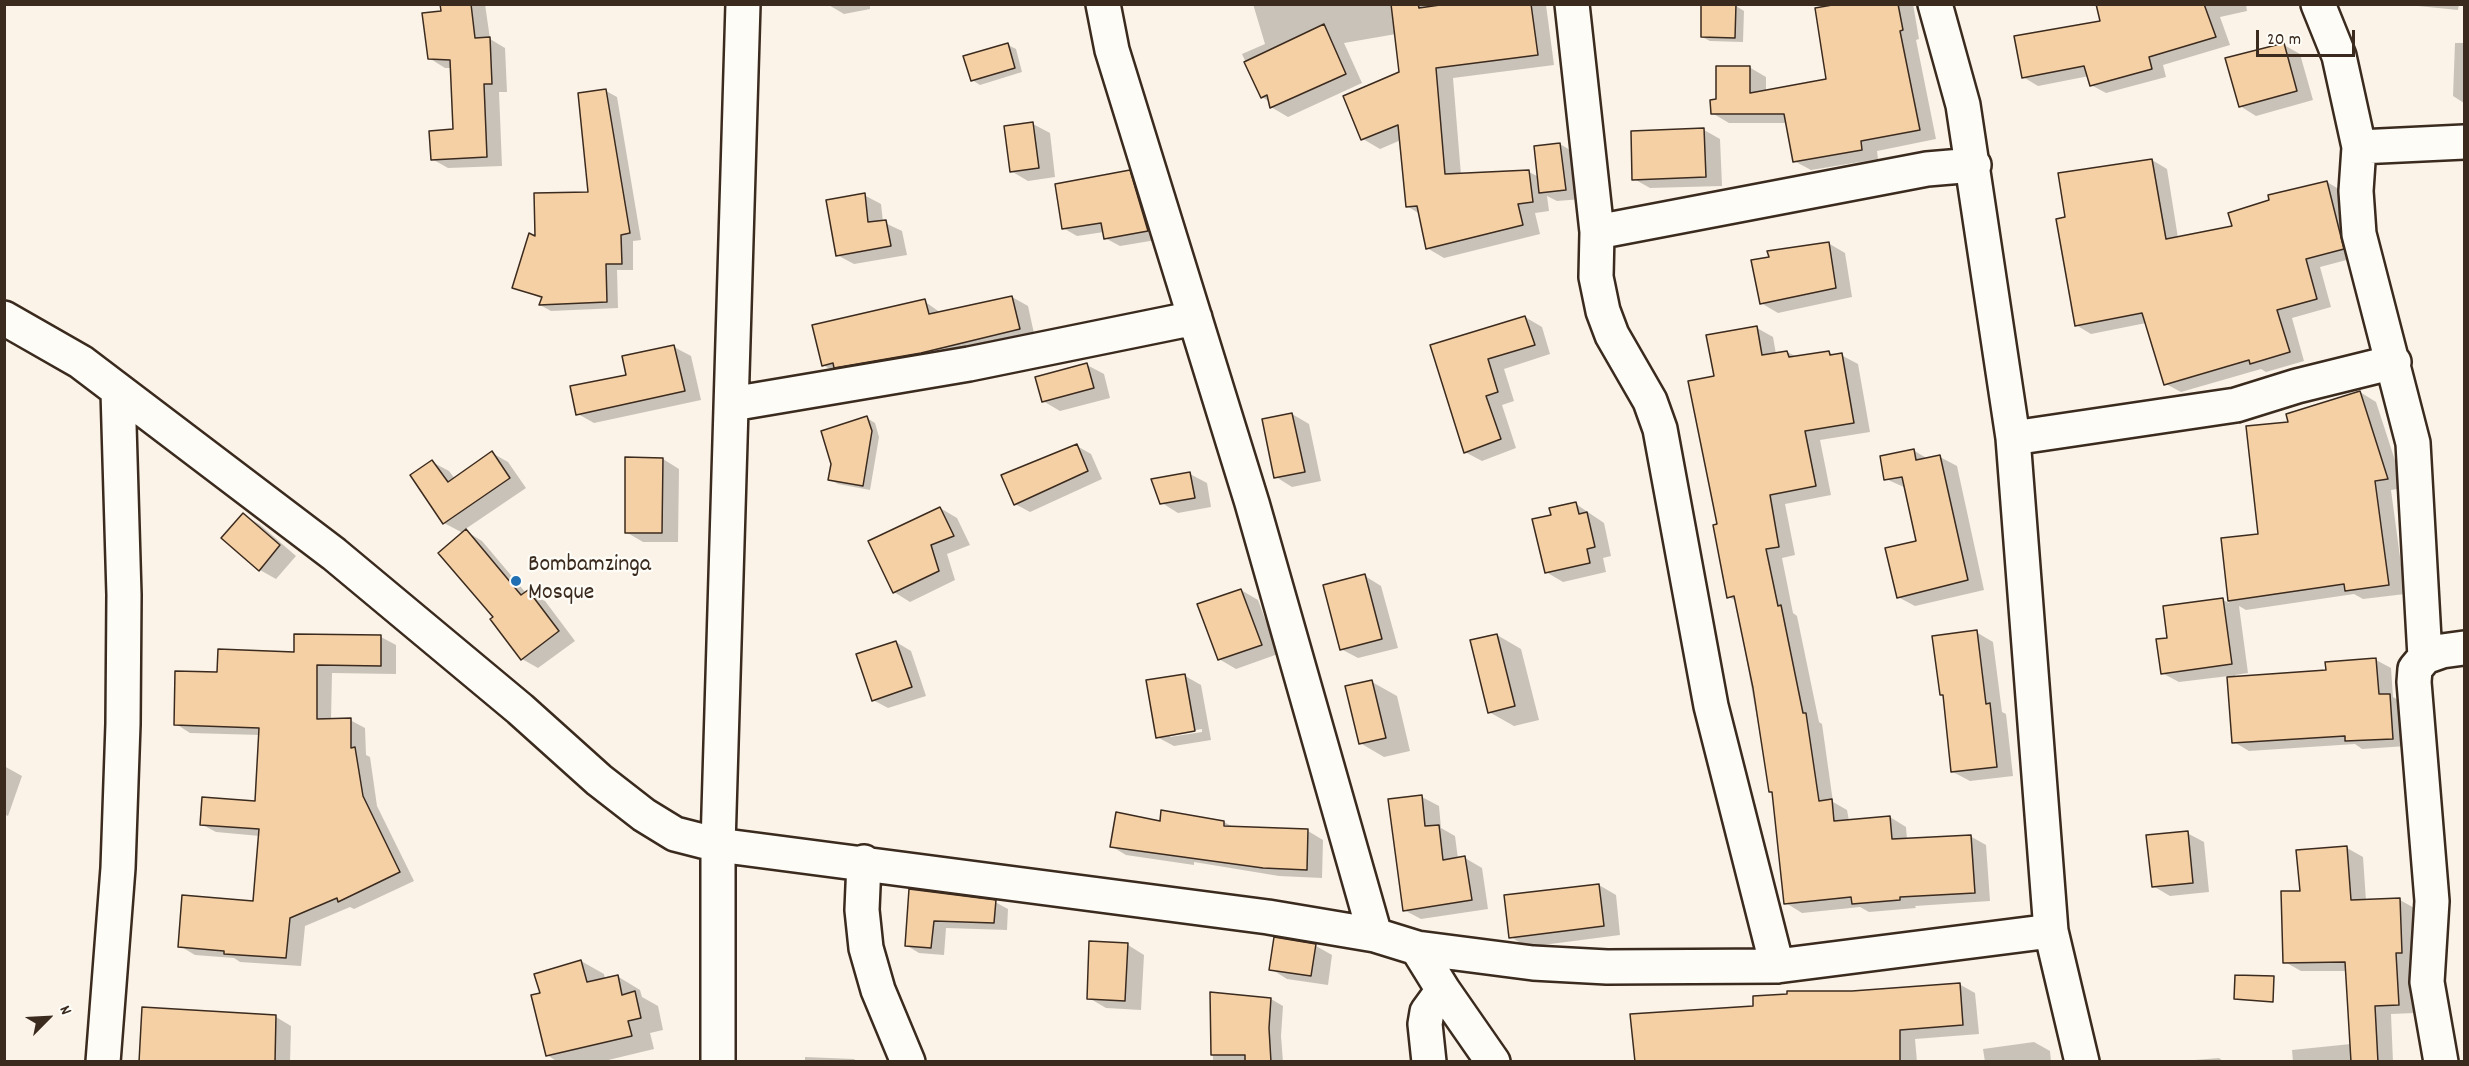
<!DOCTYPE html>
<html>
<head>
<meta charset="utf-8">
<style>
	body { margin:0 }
	#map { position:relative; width:2469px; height:1066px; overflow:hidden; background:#fbf3e7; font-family:Dekko,sans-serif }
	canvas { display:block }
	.frame { position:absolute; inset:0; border:6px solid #3b2a1e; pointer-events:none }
	.north { position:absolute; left:18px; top:988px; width:60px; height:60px; -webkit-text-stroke:4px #fdfcf7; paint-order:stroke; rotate:66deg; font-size:16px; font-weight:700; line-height:24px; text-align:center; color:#3b2a1e }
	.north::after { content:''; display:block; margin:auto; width:21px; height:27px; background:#3b2a1e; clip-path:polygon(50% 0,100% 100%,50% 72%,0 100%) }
	.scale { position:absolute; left:2256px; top:30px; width:99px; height:27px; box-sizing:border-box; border:3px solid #3b2a1e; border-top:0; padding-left:8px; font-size:18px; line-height:21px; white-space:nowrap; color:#3b2a1e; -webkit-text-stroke:4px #fdfcf7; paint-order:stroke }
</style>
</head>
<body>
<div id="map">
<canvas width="2469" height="1066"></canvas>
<div class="frame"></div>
<div class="north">N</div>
<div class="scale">20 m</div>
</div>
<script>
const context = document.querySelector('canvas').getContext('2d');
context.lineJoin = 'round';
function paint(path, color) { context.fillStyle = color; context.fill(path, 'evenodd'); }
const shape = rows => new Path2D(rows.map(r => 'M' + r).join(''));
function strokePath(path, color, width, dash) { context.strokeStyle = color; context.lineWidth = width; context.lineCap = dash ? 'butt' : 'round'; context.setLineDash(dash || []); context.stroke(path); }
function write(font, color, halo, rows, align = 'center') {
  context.font = font + ' Dekko,sans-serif'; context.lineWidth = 4.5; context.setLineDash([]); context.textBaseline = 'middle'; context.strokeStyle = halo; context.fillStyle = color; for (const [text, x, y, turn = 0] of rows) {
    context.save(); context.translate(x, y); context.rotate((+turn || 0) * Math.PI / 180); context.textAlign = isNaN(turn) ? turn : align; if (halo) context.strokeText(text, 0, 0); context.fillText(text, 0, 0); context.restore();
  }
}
paint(shape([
	[442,4,485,4,490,39,505,48,507,92,499,92,502,166,448,168,432,159,455,131,452,68,445,68,429,58,443,12],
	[827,4,870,4,870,9,844,14],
	[1253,4,1433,4,1434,8,1459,4,1546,5,1554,65,1453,78,1461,175,1529,172,1539,177,1560,144,1577,154,1582,199,1557,201,1547,196,1549,211,1535,213,1540,234,1444,258,1427,248,1420,214,1407,206,1401,140,1380,149,1363,139,1401,73,1396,34,1344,43,1362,83,1288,117,1271,107,1270,102,1262,97,1242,54,1265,44],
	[1847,4,1913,4,1919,39,1916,40,1936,139,1877,151,1878,159,1811,170,1794,161,1787,123,1729,123,1712,113,1717,100,1749,67,1766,77,1766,91,1828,81],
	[2097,4,2246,4,2247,11,2220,17,2230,45,2163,65,2166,77,2106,93,2091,85,2089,76,2038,86,2023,77,2102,22],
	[2398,4,2459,4,2458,10],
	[1736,6,1744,11,1743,42,1710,41,1702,37],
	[2455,43,2464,43,2464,103,2453,96],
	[1008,45,1016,49,1022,72,980,85,972,80],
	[2284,45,2300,54,2313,100,2256,116,2240,106],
	[606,91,617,97,641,240,633,241,633,270,617,270,618,308,551,311,540,305,543,299,514,287,536,238,590,194],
	[1033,124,1050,133,1055,177,1028,181,1011,171],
	[1704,130,1720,139,1722,186,1650,188,1634,179],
	[2152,160,2167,169,2178,238,2233,227,2327,182,2342,191,2358,257,2320,267,2331,307,2292,318,2304,361,2266,372,2261,369,2181,392,2166,384,2146,323,2091,334,2076,325,2067,219],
	[1129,172,1144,180,1162,239,1120,246,1105,238,1104,232,1077,236,1063,228],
	[864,195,881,204,883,222,902,231,907,255,854,264,837,255],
	[1828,243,1845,253,1852,297,1778,313,1761,303],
	[1012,297,1028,306,1035,338,839,374,823,365,924,301,941,313],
	[1525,317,1542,327,1550,354,1504,369,1514,401,1502,405,1516,448,1482,461,1465,452,1432,346],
	[1757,328,1773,337,1776,354,1787,352,1797,357,1829,352,1835,356,1841,355,1858,364,1870,432,1820,440,1831,495,1785,504,1795,555,1782,558,1793,613,1797,616,1819,722,1822,724,1833,802,1847,810,1849,821,1890,817,1906,827,1907,840,1970,836,1986,845,1990,901,1915,906,1916,908,1869,912,1860,907,1802,913,1786,903,1774,794,1770,792,1736,601,1729,597,1719,526,1715,377],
	[674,347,691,356,701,400,594,423,578,414,628,376],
	[1087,365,1104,374,1110,398,1060,411,1043,401],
	[2360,392,2376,402,2404,488,2391,490,2405,594,2363,599,2354,594,2246,610,2239,606,2248,673,2235,675,2236,678,2328,671,2376,660,2391,668,2393,697,2405,704,2407,746,2362,749,2355,744,2249,751,2234,742,2229,676,2179,682,2162,673,2168,639,2223,600,2229,603,2222,539,2259,535,2290,423],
	[1292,414,1309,424,1321,481,1292,487,1276,477],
	[867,418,875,423,879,437,870,490,838,484,830,480],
	[1077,446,1091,454,1102,479,1030,512,1015,504],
	[1913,450,1928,459,1940,457,1957,466,1984,590,1915,606,1898,597,1917,542,1906,488,1886,479],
	[492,453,508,462,526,488,464,530,482,541,526,593,545,601,575,641,538,668,522,659,495,617,463,533,444,523,432,462,449,471,455,479],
	[663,459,679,469,678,542,643,542,626,532],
	[1190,474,1207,483,1211,507,1178,513,1162,503],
	[1576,504,1604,523,1611,556,1603,558,1606,572,1563,582,1546,572],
	[940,508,957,518,970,545,947,554,955,580,910,602,894,592],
	[243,515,259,524,296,556,276,579,260,570],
	[1365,576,1381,586,1398,648,1358,658,1341,649],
	[1241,590,1258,600,1278,654,1236,669,1219,659],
	[1976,632,1993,642,2002,712,2006,714,2013,776,1970,781,1953,772,1945,696,1941,694],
	[1497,635,1521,649,1539,720,1514,726,1489,712],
	[381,637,396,645,396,674,332,673,331,720,350,720,365,728,366,755,370,757,377,806,414,881,354,909,350,907,305,926,301,966,240,962,234,958,195,955,180,946,254,903,260,836,216,832,201,824,256,802,260,735,190,733,176,724,218,673],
	[896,642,911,651,926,696,888,708,873,700],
	[1185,676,1201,685,1211,740,1174,746,1157,737],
	[1202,729,1202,732,1170,737,1170,734],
	[1372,682,1397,696,1410,751,1384,757,1360,743],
	[4,766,22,776,8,816,4,814],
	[1422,797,1439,806,1441,828,1455,836,1458,859,1465,858,1482,868,1488,909,1421,919,1404,910],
	[1161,822,1224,822,1233,827,1308,831,1323,840,1322,878,1279,876,1194,862,1194,865,1126,855,1111,846],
	[2187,833,2204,842,2209,892,2170,896,2153,886],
	[2347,848,2363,857,2366,901,2400,900,2416,909,2417,961,2412,961,2415,1013,2391,1014,2393,1062,2293,1062,2292,1050,2351,1044,2347,971,2301,971,2285,962,2301,892],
	[1599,885,1616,895,1620,935,1527,947,1511,937],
	[910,891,995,902,1008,909,1007,930,946,928,944,955,919,953,906,945],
	[1128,945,1144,955,1141,1010,1106,1008,1089,998],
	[1316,946,1332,955,1328,985,1287,979,1271,969],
	[581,961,604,974,605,979,617,976,640,990,642,997,658,1006,663,1030,650,1033,654,1049,600,1062,558,1062,547,1055,542,994],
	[1959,984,1975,993,1979,1034,1915,1039,1917,1062,1636,1062,1755,1007,1852,992],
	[1212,994,1271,999,1283,1006,1281,1036,1283,1062,1213,1062],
	[276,1017,291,1026,290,1062,140,1062],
	[2034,1042,2050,1051,2051,1062,1985,1062,1983,1049],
	[805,1057,854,1059,858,1062,805,1062],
	[2219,1058,2224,1062,2183,1062,2183,1061]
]), '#0003');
const building = shape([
	[440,4,471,4,475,38,490,37,492,84,484,84,487,157,431,160,429,131,453,129,450,60,428,59,422,13,441,11,440,4],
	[1391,4,1418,4,1419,8,1447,4,1531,4,1538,55,1436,68,1445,174,1529,170,1533,202,1518,204,1523,225,1426,249,1417,206,1406,207,1398,125,1361,140,1343,96,1399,72,1391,4],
	[1701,4,1736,4,1735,38,1701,37,1701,4],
	[1838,4,1898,4,1903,30,1900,31,1920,130,1861,141,1862,150,1793,162,1784,114,1711,114,1710,100,1716,99,1716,66,1750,66,1750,93,1826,79,1815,8,1838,4],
	[2096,4,2204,4,2216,37,2149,57,2152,69,2090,86,2084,66,2022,78,2014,36,2100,21,2096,4],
	[1324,24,1346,74,1270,108,1267,95,1261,98,1244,62,1324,24],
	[1008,43,1015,68,971,81,963,56,1008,43],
	[2284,43,2297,91,2239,107,2225,58,2284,43],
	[606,89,630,233,621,235,622,264,606,264,607,302,539,305,542,297,512,288,529,233,535,236,534,193,588,192,578,93,606,89],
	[1033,122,1039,168,1010,172,1004,126,1033,122],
	[1704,128,1706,177,1632,180,1631,131,1704,128],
	[1560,143,1566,190,1539,193,1534,146,1560,143],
	[2152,159,2166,239,2232,226,2228,213,2269,200,2268,195,2327,181,2344,249,2306,259,2317,299,2277,310,2290,352,2250,364,2249,360,2164,385,2142,313,2075,326,2056,219,2065,217,2058,173,2152,159],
	[1130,170,1148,231,1104,239,1101,223,1062,229,1055,184,1130,170],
	[865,193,868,222,886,220,891,246,836,256,826,200,865,193],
	[1829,242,1836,288,1760,304,1751,260,1769,257,1767,251,1829,242],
	[1012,296,1020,329,921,353,834,368,833,363,822,366,812,325,925,299,929,314,1012,296],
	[1525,316,1535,345,1488,359,1498,392,1486,396,1501,439,1464,453,1430,345,1525,316],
	[1757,326,1762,355,1787,351,1789,357,1829,351,1830,355,1842,353,1854,423,1805,431,1816,486,1770,495,1779,547,1766,549,1778,606,1781,605,1803,713,1806,713,1819,801,1832,799,1834,821,1890,816,1892,839,1971,835,1975,893,1900,897,1900,900,1852,904,1851,897,1784,904,1772,792,1769,792,1753,688,1734,596,1727,598,1713,525,1717,524,1688,381,1714,376,1706,335,1757,326],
	[674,345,685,391,576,415,570,386,626,375,622,356,674,345],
	[1087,363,1094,388,1042,402,1035,377,1087,363],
	[2360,391,2388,479,2375,481,2389,585,2345,591,2344,584,2228,601,2221,538,2258,534,2246,426,2288,422,2286,414,2360,391],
	[1292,413,1305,472,1274,478,1262,419,1292,413],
	[867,416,872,431,863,486,828,480,831,464,821,431,867,416],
	[1077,444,1088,471,1014,505,1001,475,1077,444],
	[1914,449,1916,460,1940,455,1968,580,1897,598,1885,548,1916,541,1902,477,1884,480,1880,456,1914,449],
	[492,451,510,478,443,524,410,475,432,460,448,482,492,451],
	[625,457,663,458,662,533,625,533,625,457],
	[1190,472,1195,498,1160,504,1151,479,1190,472],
	[1576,502,1579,514,1587,512,1595,547,1587,549,1590,563,1545,573,1532,519,1551,515,1549,508,1576,502],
	[940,507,954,536,931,545,939,571,893,593,868,541,940,507],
	[243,513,280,545,259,571,221,538,243,513],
	[466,529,521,595,528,590,559,631,521,660,490,619,493,617,438,553,466,529],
	[1365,574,1382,639,1340,650,1323,585,1365,574],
	[1241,589,1262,645,1218,660,1197,604,1241,589],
	[2223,598,2232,664,2161,674,2156,639,2167,638,2163,606,2223,598],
	[1977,630,1986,704,1990,703,1997,767,1951,772,1943,695,1940,695,1932,636,1977,630],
	[294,634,381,635,381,666,317,665,317,719,351,718,351,748,355,747,363,796,400,872,338,902,337,898,290,918,286,958,224,954,224,951,178,947,182,895,253,901,259,829,200,825,202,797,255,801,259,728,174,725,175,671,217,672,218,649,294,652,294,634],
	[1497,634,1515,706,1488,713,1470,640,1497,634],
	[896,641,912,687,872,701,856,654,896,641],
	[2376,658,2379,694,2390,694,2393,739,2345,741,2345,736,2232,743,2227,677,2326,670,2325,662,2376,658],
	[1185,674,1195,731,1156,738,1146,680,1185,674],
	[1372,680,1386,738,1359,744,1345,686,1372,680],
	[1422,795,1425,826,1439,825,1443,860,1465,856,1472,900,1403,911,1388,799,1422,795],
	[1161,810,1224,821,1224,826,1308,829,1307,870,1263,868,1110,847,1116,812,1160,821,1161,810],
	[2188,831,2193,883,2152,887,2146,835,2188,831],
	[2347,846,2351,900,2400,898,2402,953,2396,953,2399,1005,2375,1006,2378,1062,2351,1062,2345,962,2283,963,2281,891,2300,891,2296,850,2347,846],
	[1599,884,1604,926,1509,938,1504,895,1599,884],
	[909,889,996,900,994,923,934,921,931,948,905,946,909,889],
	[1274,937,1316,944,1311,976,1269,970,1274,937],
	[1089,941,1128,943,1125,1001,1087,999,1089,941],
	[581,960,587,982,618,975,622,995,635,991,641,1018,628,1021,632,1036,546,1056,531,995,540,993,534,974,581,960],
	[2235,975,2274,976,2273,1002,2234,999,2235,975],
	[1960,983,1963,1025,1900,1030,1900,1062,1635,1062,1630,1014,1753,1006,1753,996,1787,994,1787,991,1852,991,1960,983],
	[1210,992,1271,998,1269,1028,1271,1062,1245,1062,1245,1055,1211,1055,1210,992],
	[142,1007,276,1015,275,1062,139,1062,142,1007]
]);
paint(building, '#f5d0a5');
strokePath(building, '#3b2a1e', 1.5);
const minor = shape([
	[1103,4,1112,50,1252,503,1375,935],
	[1572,4,1597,232,1596,277,1603,311,1612,335,1650,401,1660,429,1711,706,1777,966],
	[1935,4,1963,105,2013,438,2051,931,2082,1062],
	[2318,4,2339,56,2359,147,2356,191,2359,234,2413,443,2425,657],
	[2359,147,2464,142],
	[1597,232,1927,169,1974,165],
	[4,318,81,362,334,554,520,709,599,780,644,815,675,834,718,845,1268,917,1375,935,1417,948,1533,963,1607,967,1777,966,2051,931],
	[732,404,969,364,1195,318],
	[2013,438,2236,405,2297,386,2394,362],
	[864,862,862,910,866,948,878,990,908,1062],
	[1417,948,1443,990,1493,1062],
	[103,1062,118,868,123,724,124,595,118,391],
	[718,1062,718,845,743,4],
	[1429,1062,1425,1024,1427,1012,1443,990],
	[2441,1062,2427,982,2432,901,2414,682,2415,669,2425,657,2442,651,2464,648]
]);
strokePath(minor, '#3b2a1e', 38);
strokePath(minor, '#fdfcf7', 33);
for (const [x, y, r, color] of [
	[516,581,6,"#1f6fb2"]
]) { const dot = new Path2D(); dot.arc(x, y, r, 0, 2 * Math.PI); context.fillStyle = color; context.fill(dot); strokePath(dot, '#fdfcf7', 2); }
write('24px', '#3b2a1e', '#fdfcf7', [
	["Bombamzinga",528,567],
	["Mosque",528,595]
], 'left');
</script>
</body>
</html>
